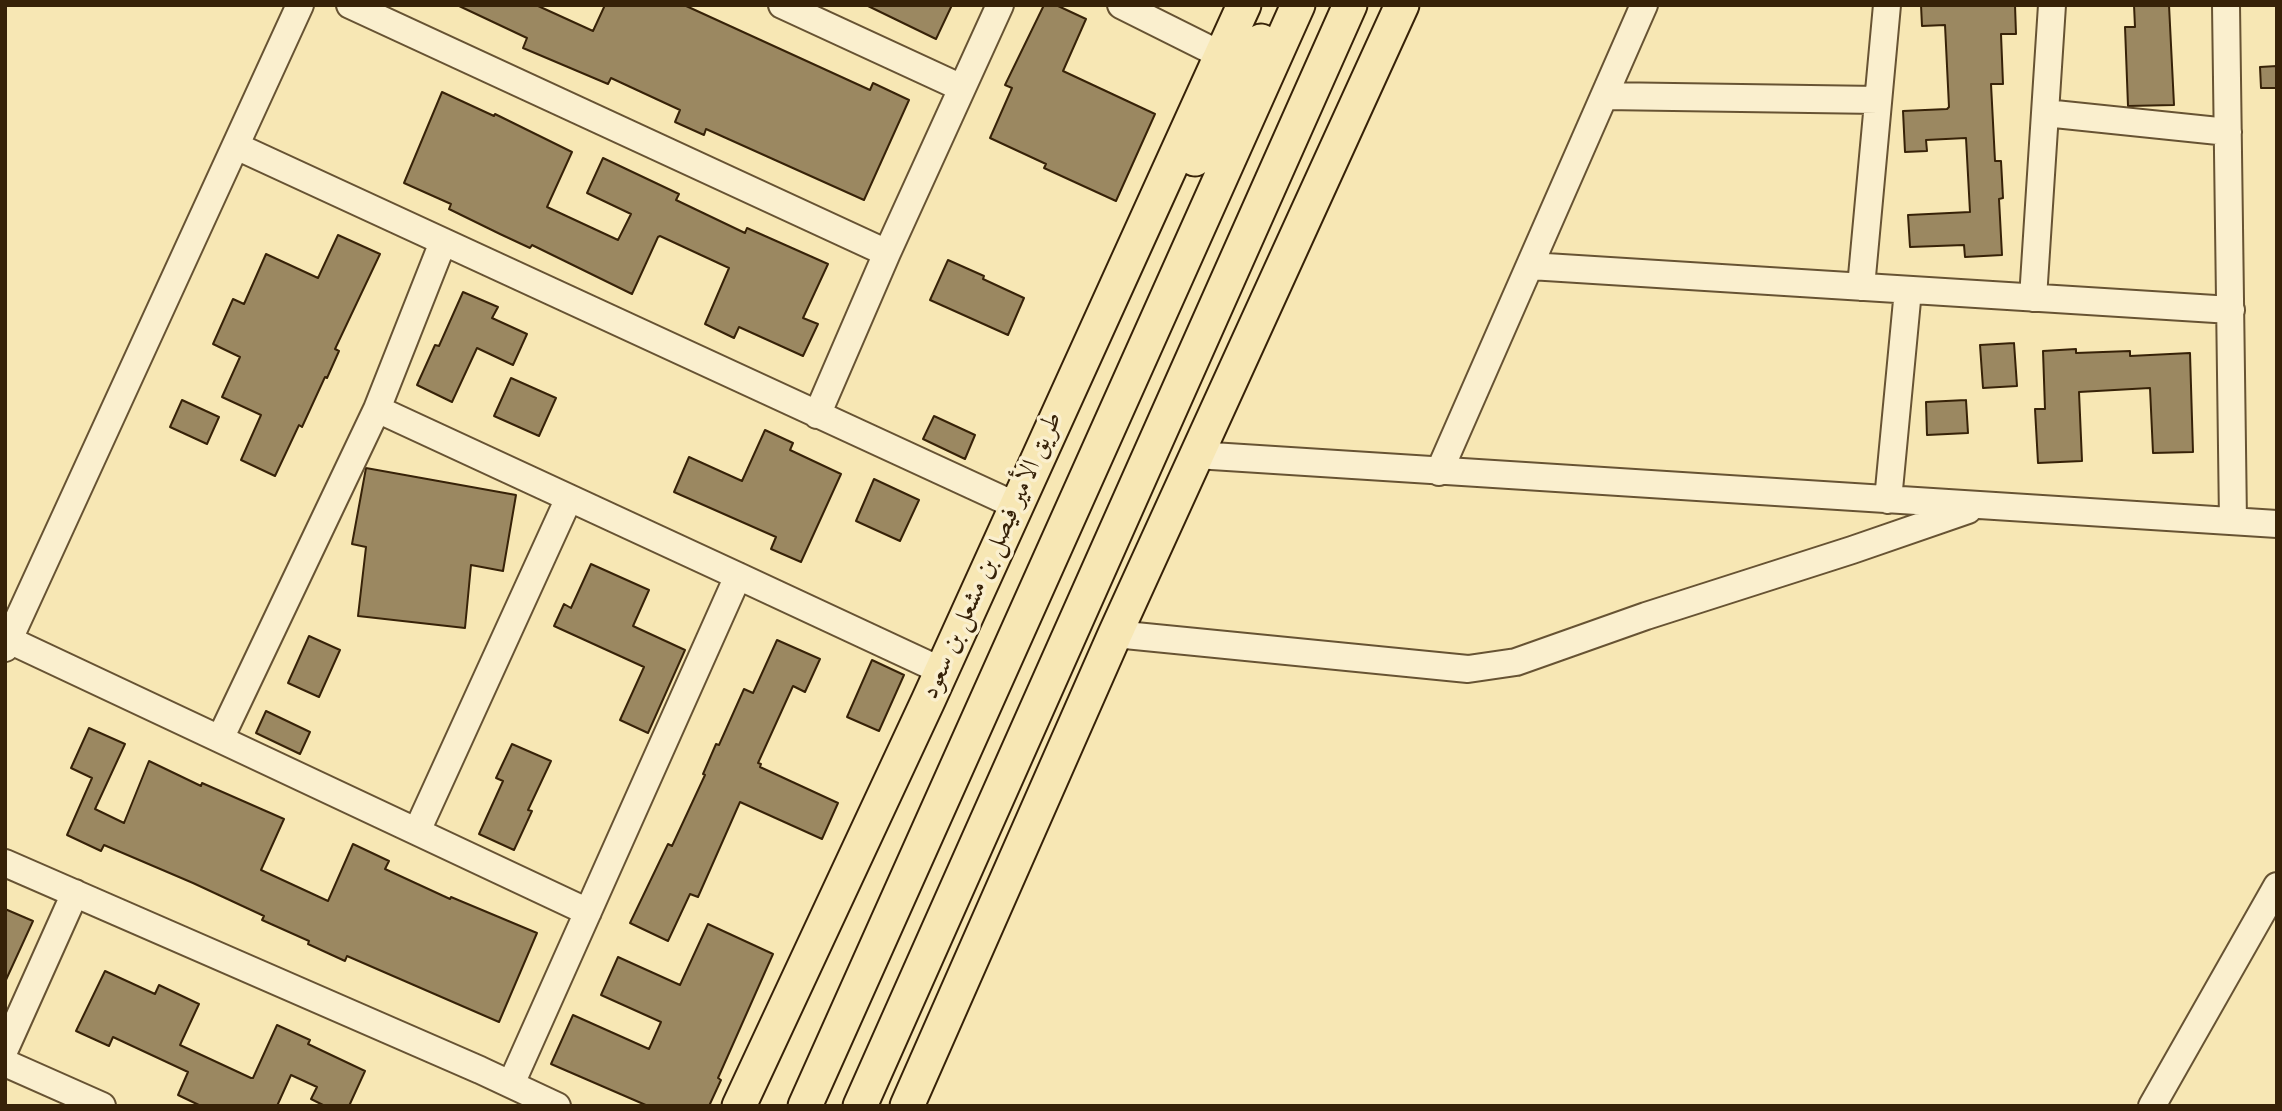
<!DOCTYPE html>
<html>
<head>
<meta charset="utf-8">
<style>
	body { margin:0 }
	#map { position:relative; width:2282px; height:1111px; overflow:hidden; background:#f7e7b4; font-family:"IM FELL Double Pica",serif }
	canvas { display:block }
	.frame { position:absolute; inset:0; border:7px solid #372208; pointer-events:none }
</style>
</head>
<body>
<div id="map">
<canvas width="2282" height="1111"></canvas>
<div class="frame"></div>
</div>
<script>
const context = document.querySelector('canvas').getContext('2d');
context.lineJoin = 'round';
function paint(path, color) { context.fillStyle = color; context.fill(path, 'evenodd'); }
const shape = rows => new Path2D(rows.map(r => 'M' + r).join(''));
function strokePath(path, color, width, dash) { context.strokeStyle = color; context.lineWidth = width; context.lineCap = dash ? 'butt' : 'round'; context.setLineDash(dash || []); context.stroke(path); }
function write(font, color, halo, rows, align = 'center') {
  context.font = font + ' "IM FELL Double Pica",Amiri,serif'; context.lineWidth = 7; context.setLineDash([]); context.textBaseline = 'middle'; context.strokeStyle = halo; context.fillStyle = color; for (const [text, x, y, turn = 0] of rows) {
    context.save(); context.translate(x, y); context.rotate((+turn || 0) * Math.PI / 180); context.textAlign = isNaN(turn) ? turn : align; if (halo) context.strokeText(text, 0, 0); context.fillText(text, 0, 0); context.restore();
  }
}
const building = shape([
	[457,5,536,5,593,31,605,5,684,5,870,90,873,83,909,100,864,200,706,129,704,135,675,122,680,110,611,78,608,84,523,48,527,38,457,5],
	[866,5,952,5,936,39,866,5],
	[1044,5,1056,5,1086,19,1063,71,1155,114,1116,201,1044,168,1046,164,990,138,1012,88,1005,85,1044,5],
	[1921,5,2015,5,2016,34,2001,34,2003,84,1991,84,1995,161,2001,161,2003,198,1999,199,2002,255,1965,257,1964,245,1910,247,1908,215,1970,212,1966,138,1926,140,1927,151,1905,152,1903,111,1947,109,1949,107,1945,25,1922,26,1921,5],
	[2134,5,2169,5,2174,105,2128,106,2125,27,2135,27,2134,5],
	[2277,66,2277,88,2261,88,2260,67,2277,66],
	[442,92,494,116,495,114,572,152,547,207,618,240,631,214,587,193,603,158,679,194,676,200,745,233,747,228,828,264,803,318,818,324,803,356,739,327,734,338,705,324,729,268,660,236,658,237,632,294,532,245,530,248,500,234,449,209,451,204,404,183,442,92],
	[338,235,380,254,335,349,339,351,327,378,325,377,302,427,299,425,275,476,241,460,261,415,222,397,240,357,213,344,233,299,244,304,266,254,318,278,338,235],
	[948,260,984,276,983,279,1024,298,1008,335,930,300,948,260],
	[463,292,498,307,492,318,527,334,513,365,477,348,452,402,417,385,435,345,439,346,463,292],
	[2014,343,2017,386,1983,388,1980,345,2014,343],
	[2076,349,2076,353,2130,351,2130,356,2190,353,2193,452,2153,453,2150,388,2079,392,2082,461,2038,463,2035,409,2045,409,2043,351,2076,349],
	[511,378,556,398,539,436,494,416,511,378],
	[182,400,219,417,207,444,170,427,182,400],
	[1966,400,1968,433,1927,435,1926,402,1966,400],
	[934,416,975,435,965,459,923,439,934,416],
	[765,430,793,443,790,450,841,474,801,562,771,549,776,537,674,492,689,457,742,481,765,430],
	[366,468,516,495,503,571,471,565,465,628,358,616,366,547,352,544,366,468],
	[874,479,919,500,900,541,856,521,874,479],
	[591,564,649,590,633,626,685,650,648,733,620,720,644,667,554,626,564,604,571,608,591,564],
	[309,636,340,650,319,697,288,683,309,636],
	[777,640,820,659,805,692,793,686,758,763,761,764,760,767,838,803,822,839,740,802,698,897,690,894,668,941,630,923,668,844,672,846,705,775,703,774,716,744,719,745,744,689,753,693,777,640],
	[872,660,904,675,879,731,847,717,872,660],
	[266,711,310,732,300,754,256,733,266,711],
	[89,728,125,744,95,809,124,823,149,761,201,786,202,783,284,819,261,870,328,901,353,844,389,861,385,869,450,899,451,897,537,933,499,1022,347,956,345,961,308,944,309,941,262,920,264,916,193,883,104,845,101,851,67,835,92,778,71,768,89,728],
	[512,744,551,761,528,810,532,811,514,850,479,834,503,781,496,778,512,744],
	[5,909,33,921,5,982,5,909],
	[708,924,773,954,718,1078,721,1080,709,1106,648,1106,551,1064,573,1015,649,1049,661,1022,601,995,618,957,680,985,708,924],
	[105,971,155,994,159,985,199,1004,180,1045,251,1078,253,1078,277,1025,310,1040,308,1044,365,1071,349,1106,325,1106,311,1099,317,1087,291,1075,277,1106,201,1106,178,1095,188,1072,113,1037,109,1046,76,1031,105,971]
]);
paint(building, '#9b8861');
strokePath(building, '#372208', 2);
const minor = shape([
	[350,5,887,253,817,415],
	[782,5,962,88],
	[1121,5,1221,55],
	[2226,5,2233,521],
	[1605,96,1878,100],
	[2045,113,2228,132],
	[236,146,1019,507],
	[443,242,377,409,738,576],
	[887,253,1000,5],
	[1530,266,2231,310],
	[1861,287,1887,5],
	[2033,298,2052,5],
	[1196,455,2277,524],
	[1439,472,1644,5],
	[1888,500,1908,290],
	[1115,634,1468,669,1516,662,1646,616,1852,550,1968,510],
	[9,640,588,912],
	[5,648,300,5],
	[220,739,377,409],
	[417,831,569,498],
	[5,863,480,1070,557,1106],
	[5,1049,75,893],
	[5,1063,102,1106],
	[511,1084,738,576,942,671],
	[2152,1106,2277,886]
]);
const major = shape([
	[1195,159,1261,41],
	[739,1106,928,701,1244,5],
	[805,1106,1298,5],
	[860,1106,1350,5],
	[907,1106,1115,634,1402,5]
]);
strokePath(minor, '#675333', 30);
strokePath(major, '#372208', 37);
strokePath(minor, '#faefce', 26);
strokePath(major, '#f7e7b4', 33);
write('26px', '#372208', '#faefce', [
	["طريق الأمير فيصل بن مشعل بن سعود",993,556,-66]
]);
</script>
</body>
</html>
